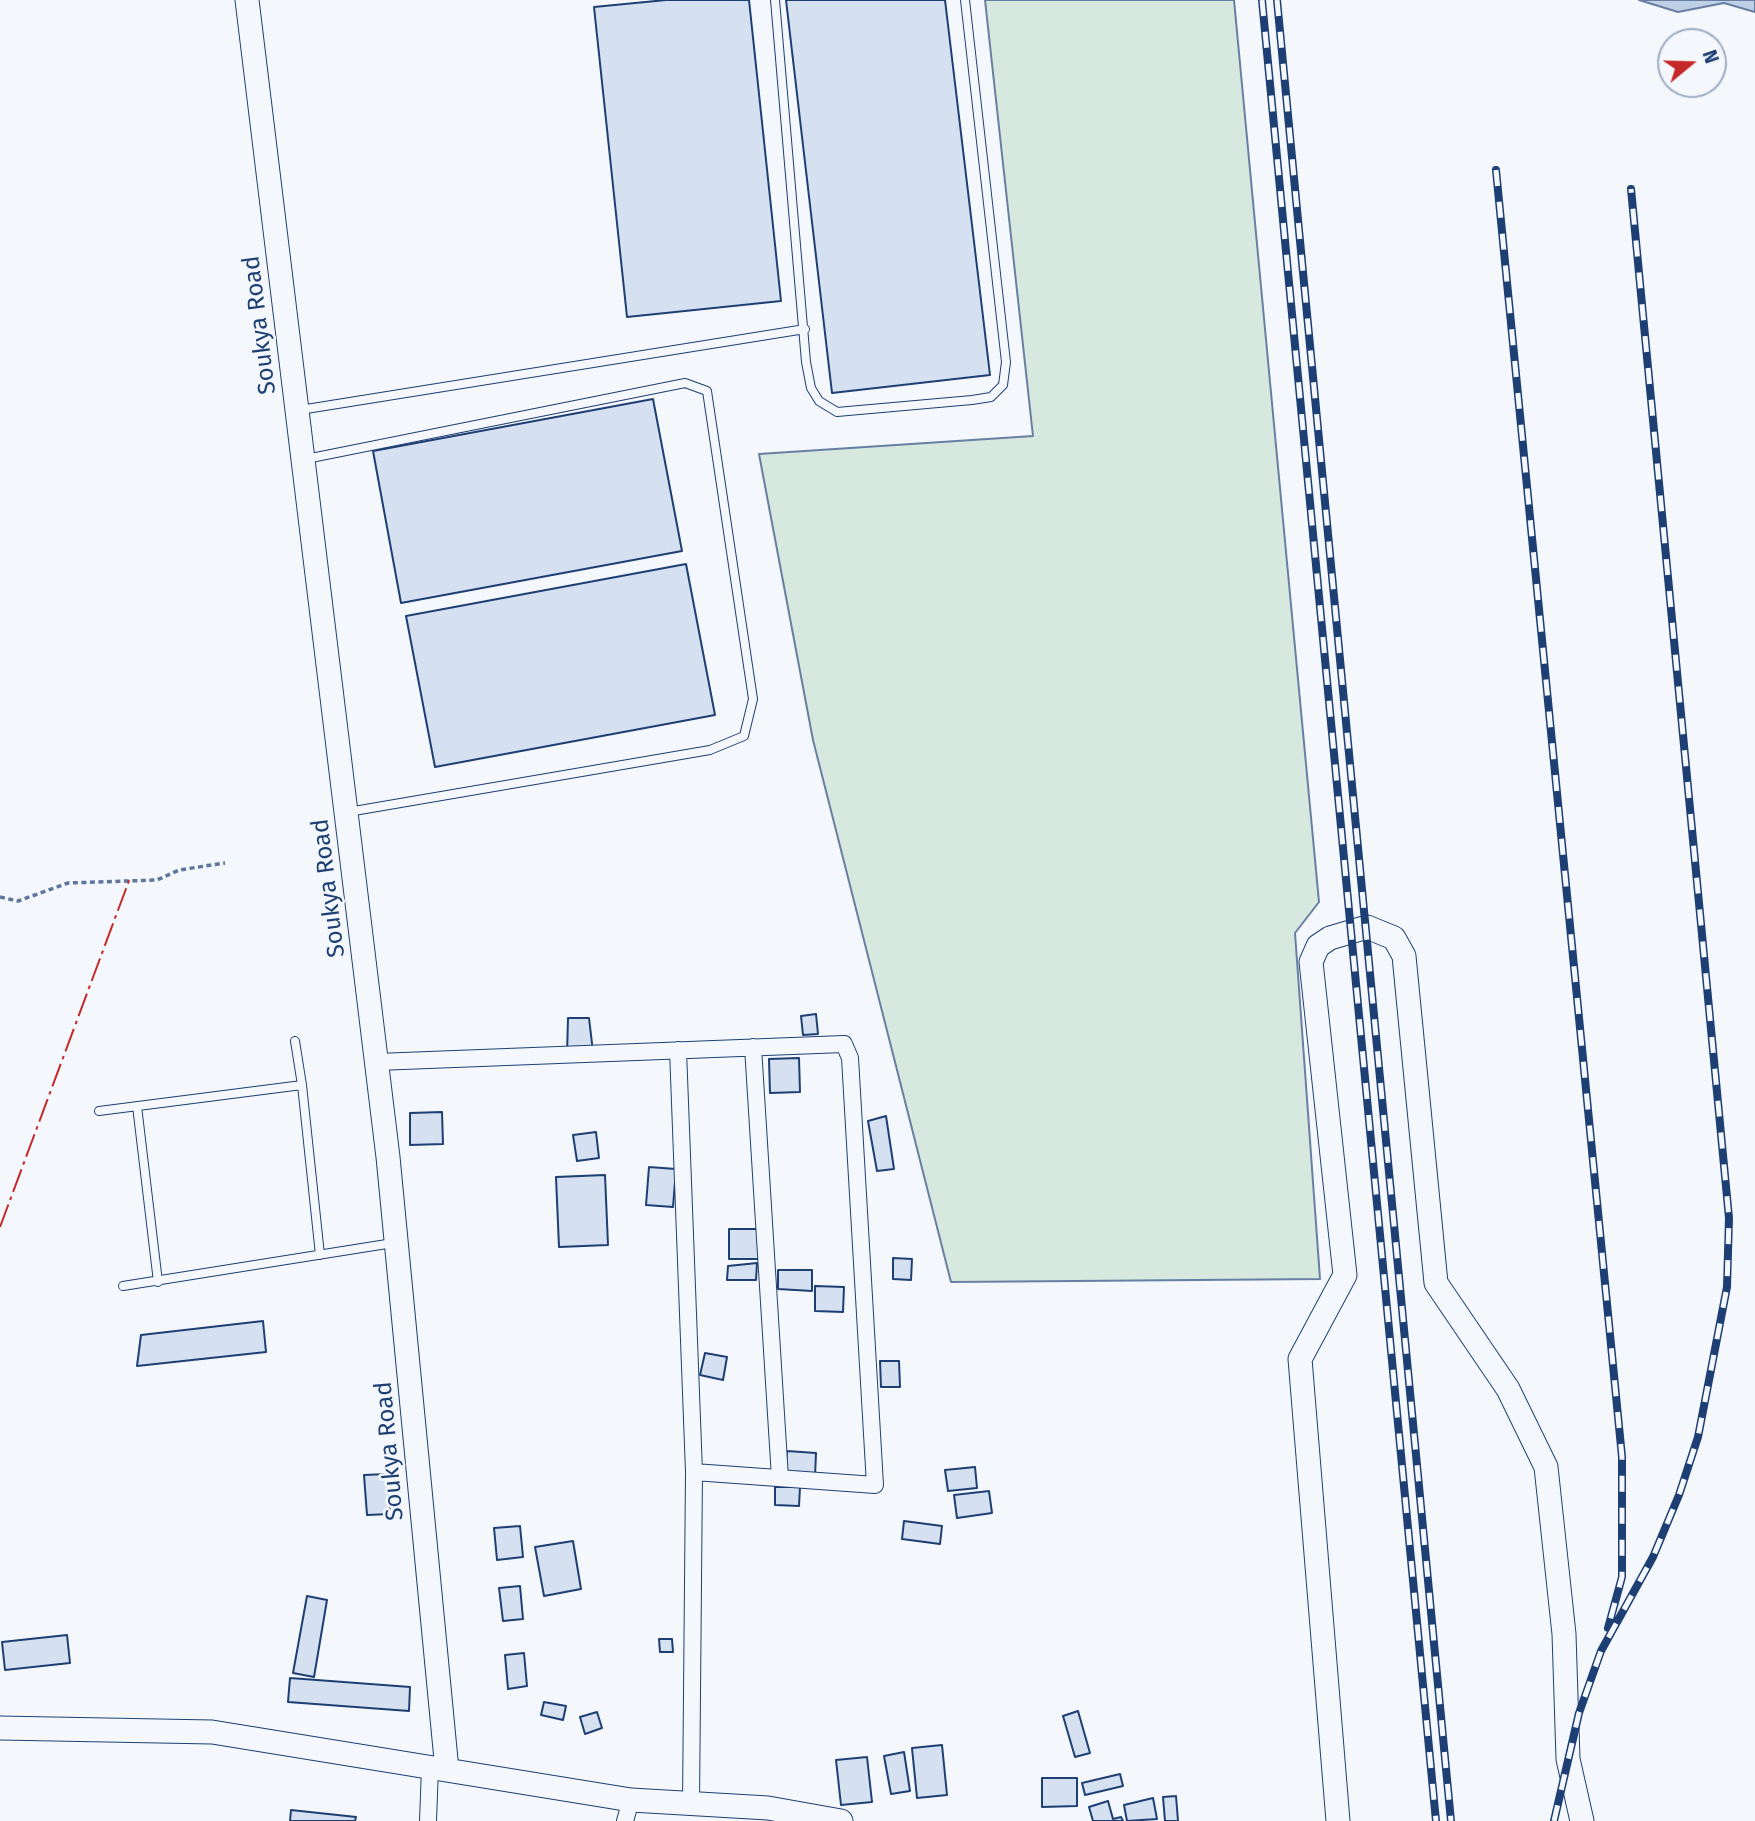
<!DOCTYPE html>
<html>
<head>
<meta charset="utf-8">
<style>
	body { margin:0 }
	#map { position:relative; width:1755px; height:1821px; overflow:hidden; background:#f4f7fb; font-family:"Fira Sans",sans-serif }
	canvas { display:block }
	.north { position:absolute; left:1657px; top:28px; width:70px; height:70px; box-sizing:border-box; background:#f4f7fb; border:2px solid #9eadc5; border-radius:50%; rotate:71deg; font-size:19px; font-weight:700; line-height:28px; text-align:center; color:#1d3f73 }
	.north::after { content:''; display:block; margin:auto; width:24px; height:32px; background:#c62828; clip-path:polygon(50% 0,100% 100%,50% 72%,0 100%) }
</style>
</head>
<body>
<div id="map">
<canvas width="1755" height="1821"></canvas>
<div class="north">N</div>
</div>
<script>
const context = document.querySelector('canvas').getContext('2d');
context.lineJoin = 'round';
function paint(path, color) { context.fillStyle = color; context.fill(path, 'evenodd'); }
const shape = rows => new Path2D(rows.map(r => 'M' + r).join(''));
function strokePath(path, color, width, dash) { context.strokeStyle = color; context.lineWidth = width; context.lineCap = dash ? 'butt' : 'round'; context.setLineDash(dash || []); context.stroke(path); }
function write(font, color, halo, rows, align = 'center') {
  context.font = font + ' "Fira Sans",sans-serif'; context.lineWidth = 5; context.setLineDash([]); context.textBaseline = 'middle'; context.strokeStyle = halo; context.fillStyle = color; for (const [text, x, y, turn = 0] of rows) {
    context.save(); context.translate(x, y); context.rotate((+turn || 0) * Math.PI / 180); context.textAlign = isNaN(turn) ? turn : align; if (halo) context.strokeText(text, 0, 0); context.fillText(text, 0, 0); context.restore();
  }
}
const green = shape([
	[985,0,1234,0,1319,902,1295,933,1320,1279,951,1282,813,740,759,454,1033,436,985,0]
]);
paint(green, '#d7e8df');
strokePath(green, '#687fa3', 2);
const water = shape([
	[1639,0,1755,0,1755,12,1724,3,1678,12,1639,0]
]);
paint(water, '#bed0e5');
strokePath(water, '#687fa3', 2);
const building = shape([
	[666,0,749,0,781,301,627,317,594,7,666,0],
	[786,0,945,0,990,375,832,393,786,0],
	[653,399,682,551,401,603,373,451,653,399],
	[686,564,715,715,435,767,406,616,686,564],
	[816,1014,818,1034,803,1035,801,1016,816,1014],
	[568,1018,589,1018,593,1052,567,1054,568,1018],
	[799,1058,800,1092,770,1093,769,1059,799,1058],
	[442,1112,443,1144,410,1145,410,1113,442,1112],
	[886,1116,894,1169,877,1171,868,1121,886,1116],
	[596,1132,599,1158,577,1161,573,1135,596,1132],
	[649,1167,676,1169,673,1207,646,1205,649,1167],
	[605,1175,608,1245,559,1247,556,1177,605,1175],
	[729,1229,763,1229,763,1259,729,1259,729,1229],
	[893,1258,912,1259,911,1280,893,1279,893,1258],
	[757,1263,756,1280,727,1280,728,1266,757,1263],
	[778,1270,812,1270,812,1291,778,1289,778,1270],
	[815,1286,844,1287,843,1312,815,1311,815,1286],
	[263,1321,266,1352,137,1366,141,1335,263,1321],
	[705,1353,727,1357,723,1380,700,1375,705,1353],
	[880,1361,899,1361,900,1387,881,1387,880,1361],
	[787,1451,816,1453,815,1477,785,1475,787,1451],
	[975,1467,977,1488,948,1491,945,1470,975,1467],
	[388,1474,390,1514,367,1515,364,1475,388,1474],
	[775,1487,800,1487,799,1506,775,1505,775,1487],
	[989,1491,992,1513,957,1518,954,1495,989,1491],
	[904,1521,942,1526,940,1544,902,1539,904,1521],
	[520,1526,523,1557,497,1560,494,1528,520,1526],
	[573,1541,581,1589,544,1596,535,1547,573,1541],
	[520,1586,523,1619,503,1621,499,1588,520,1586],
	[307,1596,327,1600,314,1677,293,1673,307,1596],
	[67,1635,70,1663,5,1670,2,1642,67,1635],
	[659,1639,672,1639,673,1652,660,1652,659,1639],
	[524,1653,527,1686,508,1689,505,1655,524,1653],
	[290,1678,410,1687,409,1711,288,1702,290,1678],
	[544,1702,566,1706,563,1720,541,1715,544,1702],
	[1078,1711,1090,1753,1075,1757,1063,1716,1078,1711],
	[597,1712,602,1728,585,1734,580,1717,597,1712],
	[942,1745,947,1795,917,1798,912,1748,942,1745],
	[904,1752,910,1791,891,1794,884,1756,904,1752],
	[867,1757,872,1802,841,1805,836,1760,867,1757],
	[1120,1774,1123,1786,1085,1795,1082,1783,1120,1774],
	[1042,1778,1077,1778,1077,1806,1042,1807,1042,1778],
	[1176,1796,1178,1821,1165,1821,1163,1797,1176,1796],
	[1153,1798,1157,1819,1127,1821,1124,1805,1153,1798],
	[1108,1801,1113,1819,1121,1817,1123,1821,1093,1821,1089,1807,1108,1801],
	[291,1810,356,1817,355,1821,290,1821,291,1810]
]);
paint(building, '#d5e0f0');
strokePath(building, '#1d3f73', 2);
const service = shape([
	[775,0,806,362,811,388,819,401,837,412,972,400,991,397,1003,385,1006,362,965,0],
	[300,410,805,329],
	[306,459,685,383,707,391,753,699,744,736,710,750,348,812],
	[295,1041,302,1085],
	[137,1106,158,1282],
	[99,1111,302,1085,320,1255],
	[123,1286,393,1243]
]);
const minor = shape([
	[753,1047,780,1478],
	[678,1050,694,1472],
	[377,1062,844,1044,850,1058,875,1485,694,1472,691,1804],
	[428,1821,430,1768],
	[625,1821,631,1800]
]);
const secondary = shape([
	[247,0,388,1157,447,1770],
	[0,1728,212,1732,631,1800,768,1808,841,1821],
	[1338,1821,1300,1359,1345,1275,1311,962,1318,946,1330,938,1367,927,1394,938,1404,956,1436,1283,1508,1389,1546,1467,1564,1634,1568,1759,1582,1821]
]);
strokePath(service, '#1d3f73', 10);
strokePath(minor, '#1d3f73', 18);
strokePath(secondary, '#1d3f73', 25);
strokePath(shape([
	[0,897,18,901,68,883,157,880,179,870,225,863]
]), '#5e769c', 3.5, [5, 3.5]);
strokePath(service, '#f4f7fb', 8);
strokePath(minor, '#f4f7fb', 16);
strokePath(secondary, '#f4f7fb', 23);
const rail = shape([
	[1262,0,1436,1821],
	[1277,0,1451,1821],
	[1496,170,1622,1457,1622,1577,1608,1628],
	[1554,1821,1579,1713,1601,1651,1653,1557,1679,1495,1698,1437,1727,1287,1729,1218,1631,189]
]);
strokePath(rail, '#1d3f73', 8);
strokePath(rail, '#f4f7fb', 5, [16]);
strokePath(shape([
	[0,1227,130,878]
]), '#c62828', 2, [24, 5, 3.5, 5]);
write('24px', '#1d3f73', '#f4f7fb', [
	["Soukya Road",260,325,-97],
	["Soukya Road",329,888,-97],
	["Soukya Road",390,1451,-95]
]);
</script>
</body>
</html>
